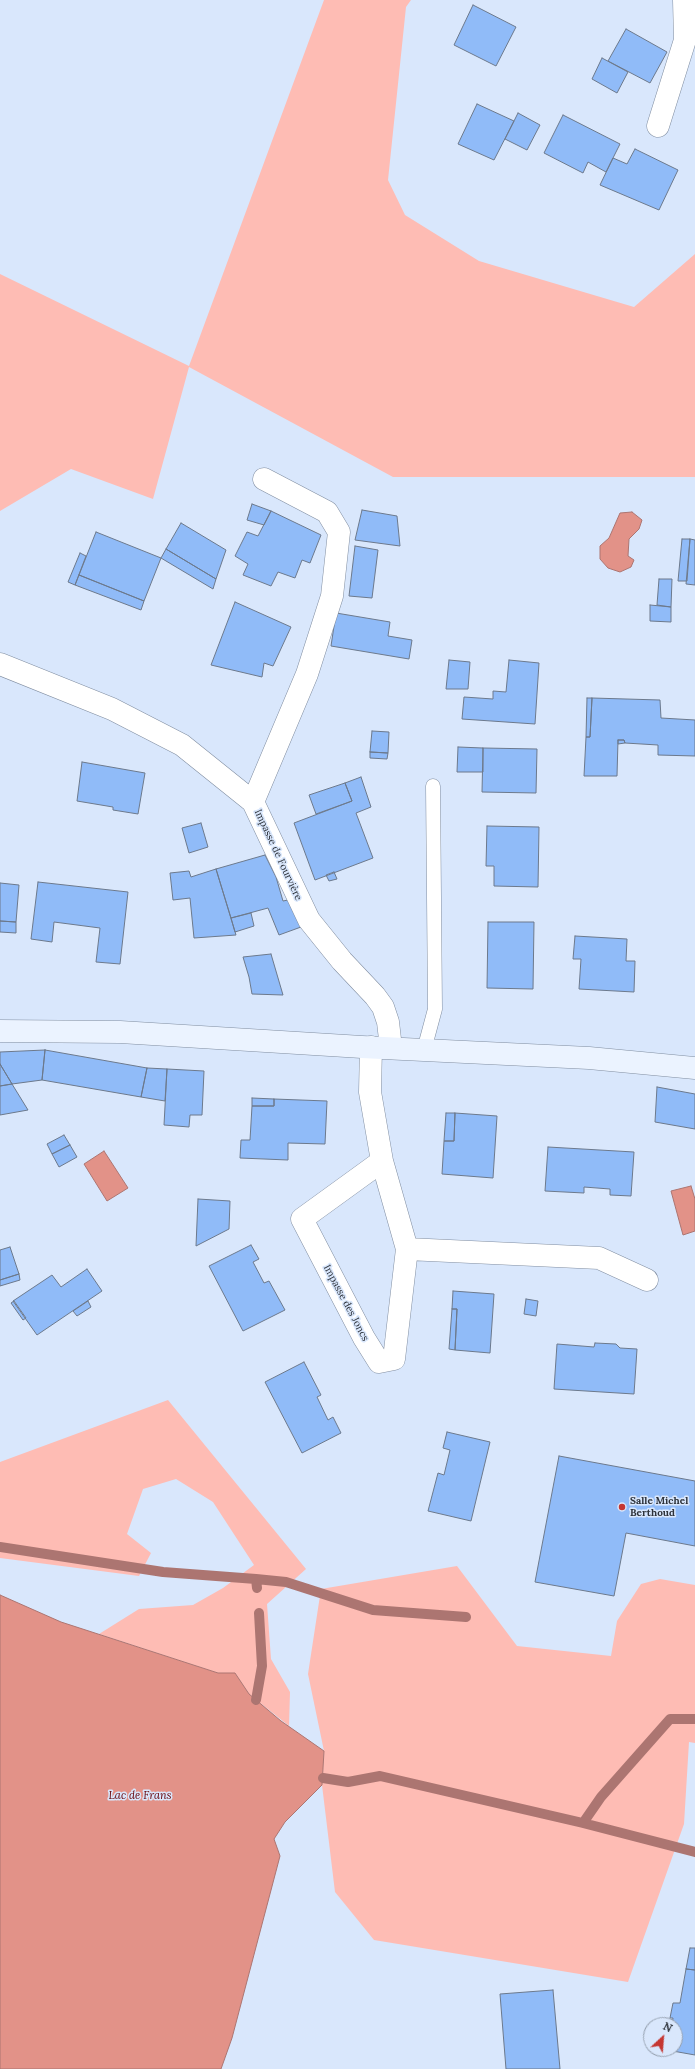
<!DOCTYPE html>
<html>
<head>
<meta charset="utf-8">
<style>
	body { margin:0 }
	#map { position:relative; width:695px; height:2069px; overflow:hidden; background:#d9e7fc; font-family:Lora,serif }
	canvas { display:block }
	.north { position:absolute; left:643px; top:2017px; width:40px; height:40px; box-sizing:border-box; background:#d9e7fc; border:1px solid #949fae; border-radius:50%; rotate:26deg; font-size:11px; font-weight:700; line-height:16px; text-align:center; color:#2d323a }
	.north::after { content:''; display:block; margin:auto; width:14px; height:18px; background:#c53632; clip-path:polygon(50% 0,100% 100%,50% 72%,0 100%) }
</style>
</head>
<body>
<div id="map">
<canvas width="695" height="2069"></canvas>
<div class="north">N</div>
</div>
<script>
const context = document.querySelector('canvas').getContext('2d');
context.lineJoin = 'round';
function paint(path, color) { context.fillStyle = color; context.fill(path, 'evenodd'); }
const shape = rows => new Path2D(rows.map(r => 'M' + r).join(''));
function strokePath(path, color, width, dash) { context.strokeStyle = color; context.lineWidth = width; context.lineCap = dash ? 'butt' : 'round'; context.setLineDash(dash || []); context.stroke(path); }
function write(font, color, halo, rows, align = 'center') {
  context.font = font + ' Lora,serif'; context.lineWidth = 3; context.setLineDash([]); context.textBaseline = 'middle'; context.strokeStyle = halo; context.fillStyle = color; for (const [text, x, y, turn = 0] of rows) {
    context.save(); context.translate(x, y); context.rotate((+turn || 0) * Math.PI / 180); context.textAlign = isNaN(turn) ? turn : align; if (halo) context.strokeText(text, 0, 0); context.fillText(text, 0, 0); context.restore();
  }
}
paint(shape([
	[324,0,411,0,406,7,388,180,405,215,479,261,634,307,695,254,695,477,393,477,189,367,153,499,71,469,0,511,0,274,189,366],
	[168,1400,306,1569,267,1604,271,1659,290,1692,289,1726,249,1694,235,1673,218,1673,99,1634,139,1609,193,1605,223,1588,254,1565,213,1502,176,1479,143,1489,127,1534,151,1553,139,1576,0,1558,0,1462],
	[457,1566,517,1646,611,1656,617,1621,641,1584,660,1579,695,1585,695,1743,689,1742,684,1824,628,1982,374,1940,335,1892,322,1785,324,1751,308,1674,321,1589]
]), '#febcb4');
const water = shape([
	[632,512,642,520,639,529,629,539,628,556,634,560,631,567,620,572,608,568,600,559,600,546,609,538,620,513,632,512],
	[104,1151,128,1188,107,1201,84,1164,104,1151],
	[691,1186,695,1199,695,1231,683,1235,671,1191,691,1186],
	[0,1595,61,1622,218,1673,235,1673,249,1694,281,1721,324,1751,322,1785,285,1822,274,1839,280,1856,232,2038,221,2069,0,2069,0,1595]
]);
paint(water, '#e29288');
strokePath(water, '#ac7571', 1);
strokePath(shape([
	[0,1547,163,1572,256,1579],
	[257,1588,256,1579,286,1582,373,1610,466,1617],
	[256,1700,262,1666,259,1613],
	[323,1778,348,1782,380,1776,583,1823,695,1852],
	[583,1823,601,1797,670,1719,695,1719]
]), '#ac7571', 10);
const building = shape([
	[473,5,516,27,496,66,454,45,473,5],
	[626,29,667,52,650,83,608,61,626,29],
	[602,58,628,72,617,93,592,79,602,58],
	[477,104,514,121,494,160,458,144,477,104],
	[518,113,540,125,527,150,505,139,518,113],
	[563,115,620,144,606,172,588,162,583,173,544,153,563,115],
	[635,149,678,170,659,210,600,185,613,158,627,164,635,149],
	[252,504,271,511,264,525,247,520,252,504],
	[362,510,397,516,400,546,355,540,362,510],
	[271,511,321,535,310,563,302,560,295,578,278,572,271,586,243,575,248,564,235,556,247,532,258,536,271,511],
	[181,523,226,550,216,579,166,549,181,523],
	[96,532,161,558,144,601,79,575,96,532],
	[682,539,690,539,687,581,678,581,682,539],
	[690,539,695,540,695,585,686,584,690,539],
	[355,546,378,550,372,598,349,596,355,546],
	[166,549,216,579,213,589,161,558,166,549],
	[80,553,86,556,75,585,68,582,80,553],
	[79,575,144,601,141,610,75,585,79,575],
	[659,579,672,579,671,607,657,605,659,579],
	[235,602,291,627,273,666,264,663,262,677,211,665,235,602],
	[650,605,671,607,671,622,650,621,650,605],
	[336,613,390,622,388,636,412,640,409,659,331,646,336,613],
	[449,660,470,662,468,689,446,689,449,660],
	[509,660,539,663,535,724,462,719,464,697,493,699,493,691,506,692,509,660],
	[587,698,592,698,590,737,586,737,587,698],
	[592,698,660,700,661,718,695,720,695,756,658,755,658,745,625,743,624,740,618,740,617,776,584,776,586,737,590,737,592,698],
	[372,731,389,732,388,753,370,752,372,731],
	[618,740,624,740,625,743,618,744,618,740],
	[458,747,483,748,483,772,457,772,458,747],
	[483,748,537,749,536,793,482,792,483,748],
	[370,752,388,753,387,759,370,758,370,752],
	[82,762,145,773,138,814,113,810,113,807,77,801,82,762],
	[361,777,371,807,356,813,373,858,315,880,294,823,352,801,345,783,361,777],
	[345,783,352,801,316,814,309,795,345,783],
	[201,823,208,847,189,853,182,828,201,823],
	[487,826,539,827,538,887,494,886,494,866,486,866,487,826],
	[265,855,276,877,283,901,288,900,301,927,279,935,268,908,231,918,216,869,265,855],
	[216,869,236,935,194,938,190,898,173,900,170,873,189,871,191,877,216,869],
	[334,872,337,879,329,881,326,875,334,872],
	[38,882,128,892,120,964,96,962,100,928,54,922,52,942,31,939,38,882],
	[0,883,19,885,16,922,0,921,0,883],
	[251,913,254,926,235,932,231,918,251,913],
	[0,921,16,922,16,933,0,932,0,921],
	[488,922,534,922,533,989,487,988,488,922],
	[575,936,627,939,626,961,635,961,634,992,579,989,581,959,573,959,575,936],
	[271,954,283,995,252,994,249,977,243,957,271,954],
	[45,1050,42,1080,12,1084,0,1064,0,1052,45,1050],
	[45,1050,147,1068,141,1097,42,1080,45,1050],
	[0,1064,12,1084,0,1086,0,1064],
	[147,1068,167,1069,165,1101,141,1097,147,1068],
	[167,1069,204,1071,202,1115,190,1115,189,1127,164,1125,167,1069],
	[12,1084,28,1110,0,1115,0,1086,12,1084],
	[657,1087,695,1094,695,1129,655,1122,657,1087],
	[252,1098,274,1099,274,1106,252,1106,252,1098],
	[274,1099,327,1101,325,1144,288,1143,288,1160,240,1158,241,1140,250,1140,252,1106,274,1106,274,1099],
	[446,1113,455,1113,454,1141,444,1141,446,1113],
	[455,1113,497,1116,493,1178,442,1174,444,1141,454,1141,455,1113],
	[64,1135,70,1145,52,1154,47,1144,64,1135],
	[70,1145,77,1157,59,1167,52,1154,70,1145],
	[548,1147,634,1152,631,1196,610,1195,610,1189,584,1187,584,1193,545,1191,548,1147],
	[198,1199,230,1201,229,1229,196,1246,198,1199],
	[251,1245,259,1259,253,1262,264,1283,269,1281,285,1310,243,1331,209,1266,251,1245],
	[10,1247,19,1274,0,1280,0,1250,10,1247],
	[87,1269,102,1291,37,1335,13,1301,52,1275,61,1287,87,1269],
	[19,1274,20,1280,0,1286,0,1280,19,1274],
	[453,1291,494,1294,490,1353,455,1350,457,1309,452,1309,453,1291],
	[526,1299,538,1301,536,1316,524,1314,526,1299],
	[14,1301,26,1318,23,1320,11,1303,14,1301],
	[88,1301,91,1307,77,1316,73,1311,88,1301],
	[452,1309,457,1309,455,1350,449,1349,452,1309],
	[595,1343,616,1344,620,1348,637,1349,634,1394,554,1389,557,1344,594,1347,595,1343],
	[304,1362,321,1395,317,1397,328,1420,333,1417,341,1433,302,1453,265,1382,304,1362],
	[447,1432,490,1442,471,1521,428,1511,438,1473,444,1475,450,1450,443,1448,447,1432],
	[559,1456,695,1481,695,1546,626,1533,614,1596,535,1582,559,1456],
	[690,1948,695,1948,695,1970,686,1969,690,1948],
	[686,1969,695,1970,695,2055,667,2050,675,2049,675,2025,672,2025,673,2018,670,2018,673,2003,680,2003,686,1969],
	[553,1990,560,2069,506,2069,500,1994,553,1990]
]);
paint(building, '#90bbf8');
strokePath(building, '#6c798c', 1);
const lane = shape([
	[424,1050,435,1009,433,786]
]);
const street = shape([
	[658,126,685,40,684,0],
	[0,664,112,709,182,745,253,802,309,920,342,961,375,996,383,1007,388,1022,391,1048],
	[253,802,307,674,332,596,339,532,327,512,264,479],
	[371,1047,370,1092,382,1161,302,1219,364,1338,379,1362,394,1359,407,1249,599,1258,647,1280],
	[382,1161,407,1249]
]);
const secondary = shape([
	[0,1031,120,1032,362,1047,589,1058,695,1068]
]);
strokePath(lane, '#818ea1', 15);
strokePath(street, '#818ea1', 23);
strokePath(secondary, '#818ea1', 23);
strokePath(lane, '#fff', 14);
strokePath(street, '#fff', 22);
strokePath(secondary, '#ebf3ff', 22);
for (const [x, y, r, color] of [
	[622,1507,4,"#c53632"]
]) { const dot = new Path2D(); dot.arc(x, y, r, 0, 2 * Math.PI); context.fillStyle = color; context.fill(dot); strokePath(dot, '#d9e7fc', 1.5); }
write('10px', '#2d323a', '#d9e7fc', [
	["Impasse de Fourvière",278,855,65],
	["Impasse des Joncs",346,1303,62]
]);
write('bold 10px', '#2d323a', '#d9e7fc', [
	["Salle Michel",630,1501],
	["Berthoud",630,1513]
], 'left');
write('italic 11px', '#650106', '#d9e7fc', [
	["Lac de Frans",140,1796]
]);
</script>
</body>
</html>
